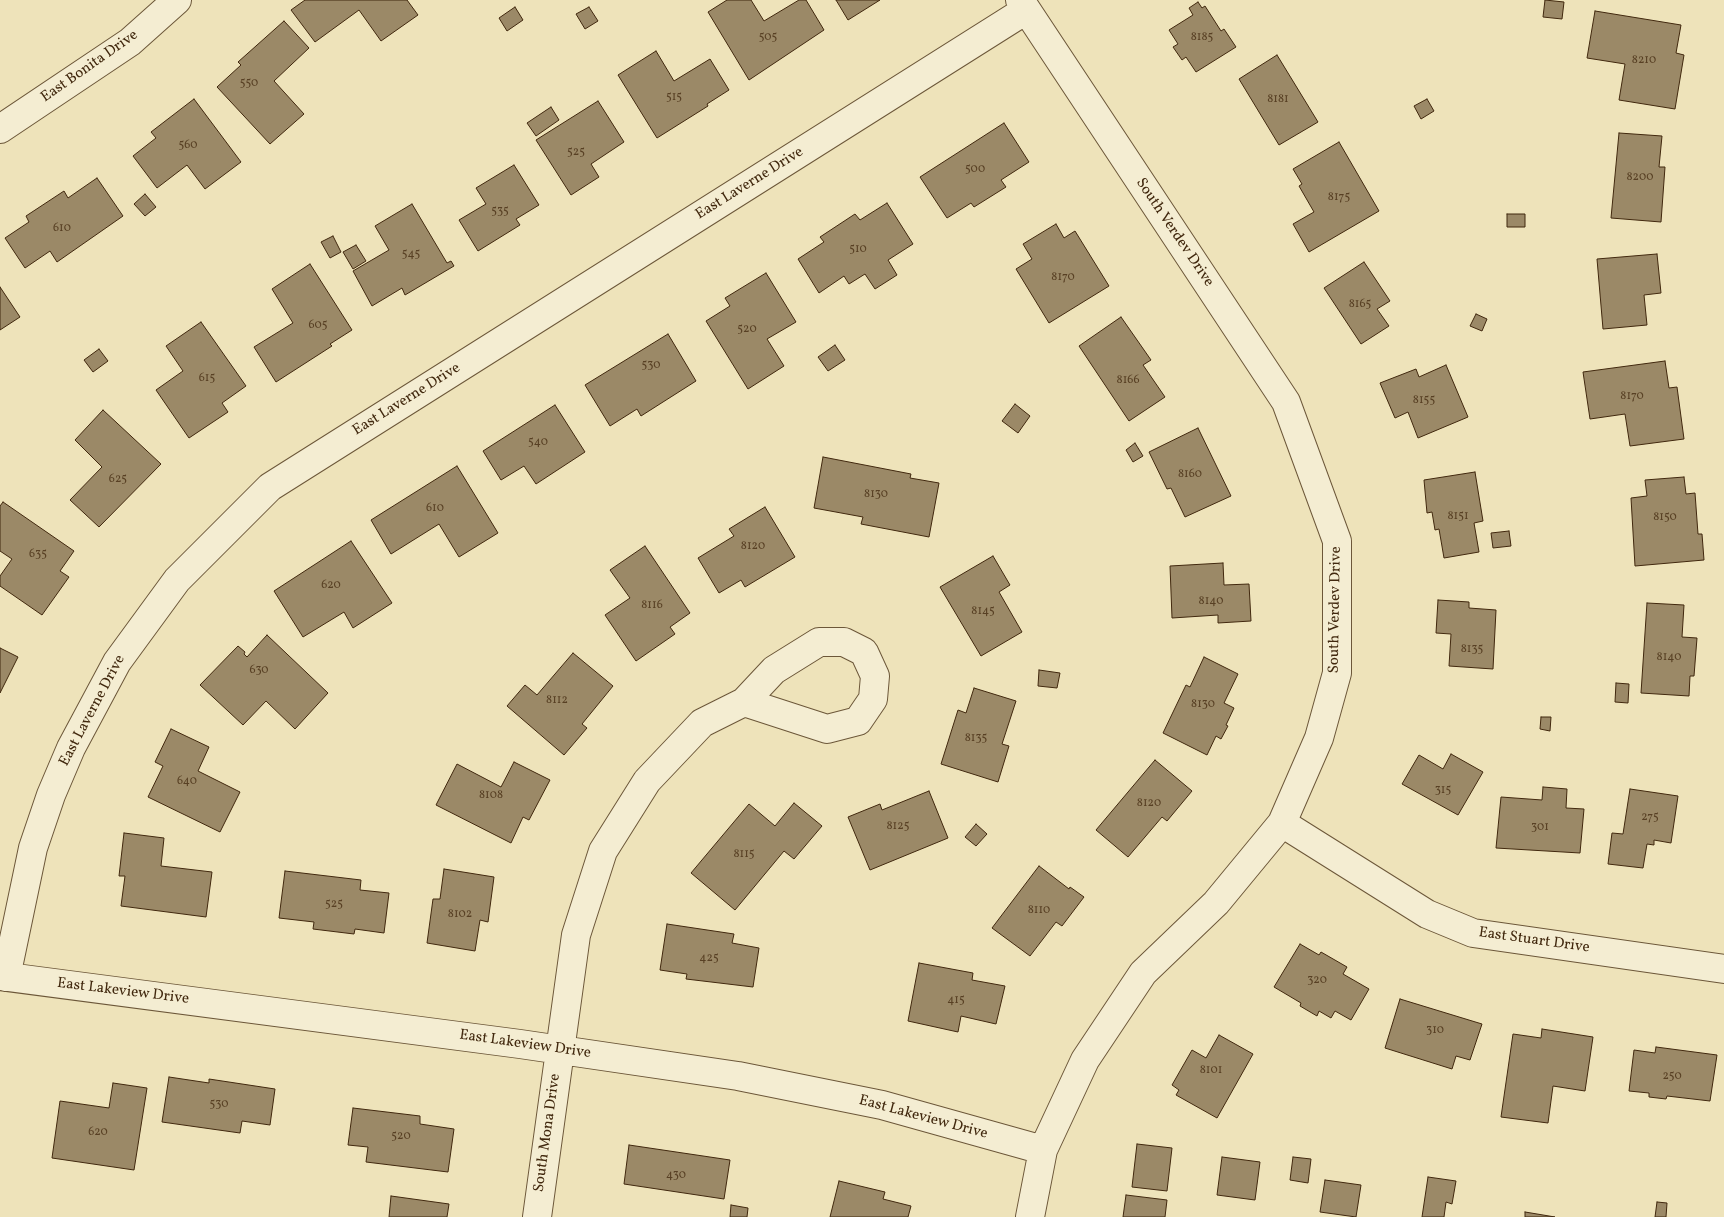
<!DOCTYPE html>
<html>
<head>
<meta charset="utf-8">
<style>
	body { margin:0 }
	canvas { display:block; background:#eee3ba }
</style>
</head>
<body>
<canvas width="1724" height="1217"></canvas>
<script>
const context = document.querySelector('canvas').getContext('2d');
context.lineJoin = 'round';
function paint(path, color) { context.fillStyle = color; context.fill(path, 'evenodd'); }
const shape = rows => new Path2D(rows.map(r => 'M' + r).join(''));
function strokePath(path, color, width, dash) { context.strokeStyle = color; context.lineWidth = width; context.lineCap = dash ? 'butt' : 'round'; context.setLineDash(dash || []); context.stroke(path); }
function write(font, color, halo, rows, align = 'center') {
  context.font = font + ' Vollkorn,serif'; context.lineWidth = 5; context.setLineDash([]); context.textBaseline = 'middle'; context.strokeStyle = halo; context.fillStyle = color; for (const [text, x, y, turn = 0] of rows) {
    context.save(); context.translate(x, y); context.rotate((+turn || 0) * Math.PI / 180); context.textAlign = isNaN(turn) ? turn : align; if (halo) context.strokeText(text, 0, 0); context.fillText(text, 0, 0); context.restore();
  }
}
const building = shape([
	[305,0,407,0,418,15,381,41,359,10,315,42,291,10,305,0],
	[727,0,751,0,764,21,799,0,806,0,824,30,749,80,708,12,727,0],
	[836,0,880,0,848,20,836,0],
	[1545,0,1564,2,1562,19,1543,17,1545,0],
	[1198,2,1202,8,1205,6,1221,31,1224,29,1236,47,1196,72,1186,57,1182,60,1173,47,1178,44,1169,30,1193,15,1189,8,1198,2],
	[515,7,523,20,507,31,499,18,515,7],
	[589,7,598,21,585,29,576,14,589,7],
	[1595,11,1681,25,1676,53,1684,55,1675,109,1619,100,1625,64,1587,58,1595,11],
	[284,21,309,48,274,81,304,114,270,144,217,87,241,65,238,62,284,21],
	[656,51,674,81,710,59,729,90,707,104,708,106,657,138,618,75,656,51],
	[1277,55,1318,122,1279,145,1239,79,1277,55],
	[194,99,241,162,205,189,187,165,157,188,133,156,156,138,151,132,194,99],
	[1427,99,1434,111,1421,119,1414,106,1427,99],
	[598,101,624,142,591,164,599,177,571,195,536,140,598,101],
	[551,107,559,120,536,136,527,123,551,107],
	[1004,123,1029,162,1001,180,1006,187,974,207,971,203,947,218,920,177,1004,123],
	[1619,133,1662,136,1659,167,1665,167,1661,222,1611,218,1619,133],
	[1339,142,1379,211,1309,252,1293,224,1314,212,1299,186,1302,184,1293,169,1339,142],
	[514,165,539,205,516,219,520,225,478,251,459,220,486,204,476,188,514,165],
	[97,178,123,216,57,262,50,251,25,268,5,238,29,222,26,216,64,191,68,198,97,178],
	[145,194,156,207,145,216,134,204,145,194],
	[887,203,913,244,888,260,897,275,875,289,865,274,849,284,844,276,819,293,798,259,824,242,820,237,855,214,860,220,887,203],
	[412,204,447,263,451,261,454,266,405,295,402,288,372,306,353,271,389,250,375,226,412,204],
	[1507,214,1525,214,1525,227,1507,227,1507,214],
	[1056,224,1064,238,1075,231,1109,286,1049,323,1016,269,1032,259,1023,244,1056,224],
	[333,236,341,252,330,258,321,242,333,236],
	[356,245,366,261,353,269,343,252,356,245],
	[1657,254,1661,293,1644,295,1647,325,1603,329,1597,259,1657,254],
	[1364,262,1390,301,1377,309,1389,326,1361,344,1324,288,1364,262],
	[310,264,352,330,330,344,332,346,276,382,254,347,293,323,272,289,310,264],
	[766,273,796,322,767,339,784,366,748,389,706,321,730,306,725,298,766,273],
	[0,287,20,317,0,330,0,287],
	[1476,314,1487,319,1482,331,1470,326,1476,314],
	[1121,317,1151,360,1143,365,1165,397,1129,421,1079,346,1121,317],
	[201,322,246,386,222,403,228,412,189,438,156,390,183,371,166,346,201,322],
	[668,334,696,381,641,416,637,409,610,426,585,385,668,334],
	[835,345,845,360,828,371,818,357,835,345],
	[99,349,108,361,93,372,84,360,99,349],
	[1665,361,1669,388,1677,387,1684,439,1630,446,1625,414,1590,419,1583,372,1665,361],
	[1446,365,1468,417,1418,438,1408,412,1395,418,1380,383,1416,369,1419,377,1446,365],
	[1015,404,1030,416,1018,433,1002,421,1015,404],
	[555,405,585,452,536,484,524,466,501,480,483,451,555,405],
	[103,410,161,464,99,527,70,500,102,467,75,440,103,410],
	[1198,428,1231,496,1185,517,1171,488,1167,489,1149,452,1198,428],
	[1135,443,1143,456,1133,462,1126,450,1135,443],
	[823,457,911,474,910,478,939,483,929,537,861,524,863,517,814,508,823,457],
	[457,466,498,533,459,557,439,524,391,554,371,520,457,466],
	[1475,472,1483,521,1474,523,1479,552,1444,558,1439,529,1435,530,1432,512,1427,513,1424,480,1475,472],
	[1684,477,1686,494,1695,493,1698,534,1702,534,1704,560,1635,566,1631,498,1647,496,1645,480,1684,477],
	[3,502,74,551,60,571,69,577,42,615,0,586,0,576,12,559,0,551,0,506,3,502],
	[765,507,795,557,745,587,741,580,719,593,698,558,734,536,729,529,765,507],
	[1509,531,1511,546,1493,548,1491,533,1509,531],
	[351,541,392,603,353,628,344,612,303,637,274,591,351,541],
	[645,546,690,613,670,627,675,634,636,661,605,615,630,598,610,570,645,546],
	[993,556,1010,585,999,592,1022,632,981,656,940,587,993,556],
	[1223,563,1224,585,1249,584,1251,621,1218,623,1218,615,1172,618,1170,566,1223,563],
	[1438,600,1469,602,1469,608,1496,610,1493,669,1449,666,1451,634,1436,633,1438,600],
	[1647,603,1684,605,1682,637,1697,638,1694,676,1690,676,1689,696,1641,693,1647,603],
	[267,635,328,693,295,729,266,701,243,725,200,685,238,646,245,652,244,654,247,657,267,635],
	[0,648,18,657,0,693,0,648],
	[573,653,613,686,582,724,587,728,564,755,507,706,525,685,537,695,573,653],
	[1204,657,1238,674,1224,703,1234,708,1226,725,1228,726,1221,739,1216,736,1207,755,1163,733,1186,685,1190,687,1204,657],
	[1039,670,1060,673,1057,688,1038,686,1039,670],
	[1616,683,1629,684,1628,703,1615,702,1616,683],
	[974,688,1016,701,1002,744,1009,746,998,782,941,764,958,710,966,713,974,688],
	[1541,717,1551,717,1550,731,1540,729,1541,717],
	[171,729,209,747,198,771,240,792,220,832,148,797,163,766,155,762,171,729],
	[1451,754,1483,772,1458,815,1402,784,1419,755,1443,769,1451,754],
	[1155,760,1192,791,1167,821,1162,817,1128,857,1096,830,1155,760],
	[514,762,550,780,529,820,523,817,511,843,436,805,457,764,501,787,514,762],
	[1543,787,1567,789,1566,808,1584,809,1580,853,1496,848,1501,797,1542,800,1543,787],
	[1630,789,1678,796,1671,843,1654,840,1654,845,1647,844,1643,868,1608,864,1612,833,1623,834,1630,789],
	[929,791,948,838,870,870,848,817,880,804,882,810,929,791],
	[794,803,822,826,794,859,784,851,735,910,691,873,749,804,775,826,794,803],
	[976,824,987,834,976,846,965,837,976,824],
	[124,833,164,838,161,866,212,872,206,917,121,906,125,876,119,876,124,833],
	[1039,866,1069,889,1070,887,1084,897,1062,926,1056,922,1030,956,992,928,1039,866],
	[444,869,494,877,488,922,480,920,475,951,427,943,433,899,440,899,444,869],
	[285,871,361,880,360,890,389,893,384,933,355,929,354,934,313,929,314,922,279,918,285,871],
	[667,924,734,934,732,943,759,948,753,987,686,979,687,974,660,970,667,924],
	[1300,944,1319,955,1321,952,1347,967,1343,974,1369,989,1351,1020,1335,1011,1331,1018,1319,1011,1317,1016,1300,1006,1301,1003,1274,987,1300,944],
	[919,963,973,973,972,980,1005,986,996,1024,961,1016,958,1032,908,1021,919,963],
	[1400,999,1482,1024,1470,1060,1456,1056,1452,1069,1385,1048,1400,999],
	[1542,1029,1593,1037,1585,1091,1553,1086,1548,1123,1501,1117,1513,1034,1541,1038,1542,1029],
	[1219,1035,1253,1054,1217,1118,1176,1095,1179,1090,1172,1085,1192,1050,1206,1058,1219,1035],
	[1656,1047,1717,1055,1710,1101,1667,1096,1666,1099,1649,1097,1649,1093,1629,1091,1634,1050,1655,1053,1656,1047],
	[169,1077,209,1083,209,1079,275,1089,270,1125,242,1121,240,1133,162,1122,169,1077],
	[113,1083,147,1088,134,1170,52,1158,60,1101,109,1108,113,1083],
	[353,1108,420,1116,420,1124,454,1129,448,1172,366,1162,368,1147,348,1145,353,1108],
	[1137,1144,1172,1148,1167,1191,1132,1187,1137,1144],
	[629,1145,730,1160,724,1199,624,1184,629,1145],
	[1222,1157,1260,1162,1255,1200,1217,1195,1222,1157],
	[1293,1157,1311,1159,1308,1183,1290,1180,1293,1157],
	[1428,1177,1456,1181,1452,1204,1446,1202,1444,1217,1422,1217,1428,1177],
	[1325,1180,1361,1185,1356,1217,1320,1212,1325,1180],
	[839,1181,885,1192,883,1199,911,1206,908,1217,830,1217,839,1181],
	[1126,1195,1167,1200,1165,1217,1123,1217,1126,1195],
	[391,1196,449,1204,447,1217,389,1217,391,1196],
	[1657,1202,1667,1203,1666,1217,1655,1217,1657,1202],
	[731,1205,748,1208,747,1217,730,1217,731,1205],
	[1525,1212,1555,1217,1525,1217,1525,1212]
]);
paint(building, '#9b8967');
strokePath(building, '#41280e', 1);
const minor = shape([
	[1020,0,1286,402,1337,541,1337,673,1319,738,1282,823,1216,903,1143,973,1085,1060,1043,1150,1030,1217],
	[0,129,130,42,177,0],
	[1282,823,1427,914,1473,933,1724,969],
	[0,976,520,1044,738,1076,882,1105,1043,1150],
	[6,977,33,848,51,795,71,748,117,662,177,580,270,487,1026,10],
	[537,1217,576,935,603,851,647,781,702,723,744,702,774,670,819,642,844,642,864,652,875,676,873,699,858,721,827,729,744,702]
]);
strokePath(minor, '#6c5739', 30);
strokePath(minor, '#f4edd2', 28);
write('12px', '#584024', null, [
	["505",768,38],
	["8185",1202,38],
	["8210",1644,61],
	["550",249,84],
	["515",674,98],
	["8181",1278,100],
	["560",188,146],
	["525",576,153],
	["500",975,170],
	["8200",1640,178],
	["8175",1339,198],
	["535",500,212],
	["610",62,229],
	["510",858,250],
	["545",411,255],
	["8170",1063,278],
	["8165",1360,305],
	["605",318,326],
	["520",747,330],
	["530",651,366],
	["615",207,379],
	["8166",1128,381],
	["8170",1632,397],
	["8155",1424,401],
	["540",538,443],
	["8160",1190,475],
	["625",118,480],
	["8130",876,495],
	["610",435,509],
	["8151",1458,517],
	["8150",1665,518],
	["8120",753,547],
	["635",38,555],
	["620",331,586],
	["8140",1211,602],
	["8116",652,606],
	["8145",983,612],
	["8135",1472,650],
	["8140",1669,658],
	["630",259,671],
	["8112",557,701],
	["8130",1203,705],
	["8135",976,739],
	["640",187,782],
	["315",1443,791],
	["8108",491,796],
	["8120",1149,804],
	["275",1650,818],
	["8125",898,827],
	["301",1540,828],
	["8115",744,855],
	["525",334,905],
	["8110",1039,911],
	["8102",460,915],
	["425",709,959],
	["320",1317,981],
	["415",956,1001],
	["310",1435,1031],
	["8101",1211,1071],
	["250",1672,1077],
	["530",219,1105],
	["620",98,1133],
	["520",401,1137],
	["430",676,1176]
]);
write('15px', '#41280e', '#f4edd2', [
	["East Bonita Drive",90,67,-35],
	["East Laverne Drive",750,184,-32],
	["South Verdev Drive",1174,233,56],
	["East Laverne Drive",407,400,-32],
	["South Verdev Drive",1336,610,-89],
	["East Laverne Drive",93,711,-62],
	["East Stuart Drive",1534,941,8],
	["East Lakeview Drive",123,992,7],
	["East Lakeview Drive",525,1045,8],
	["East Lakeview Drive",923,1118,15],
	["South Mona Drive",548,1133,-82]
]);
</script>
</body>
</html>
